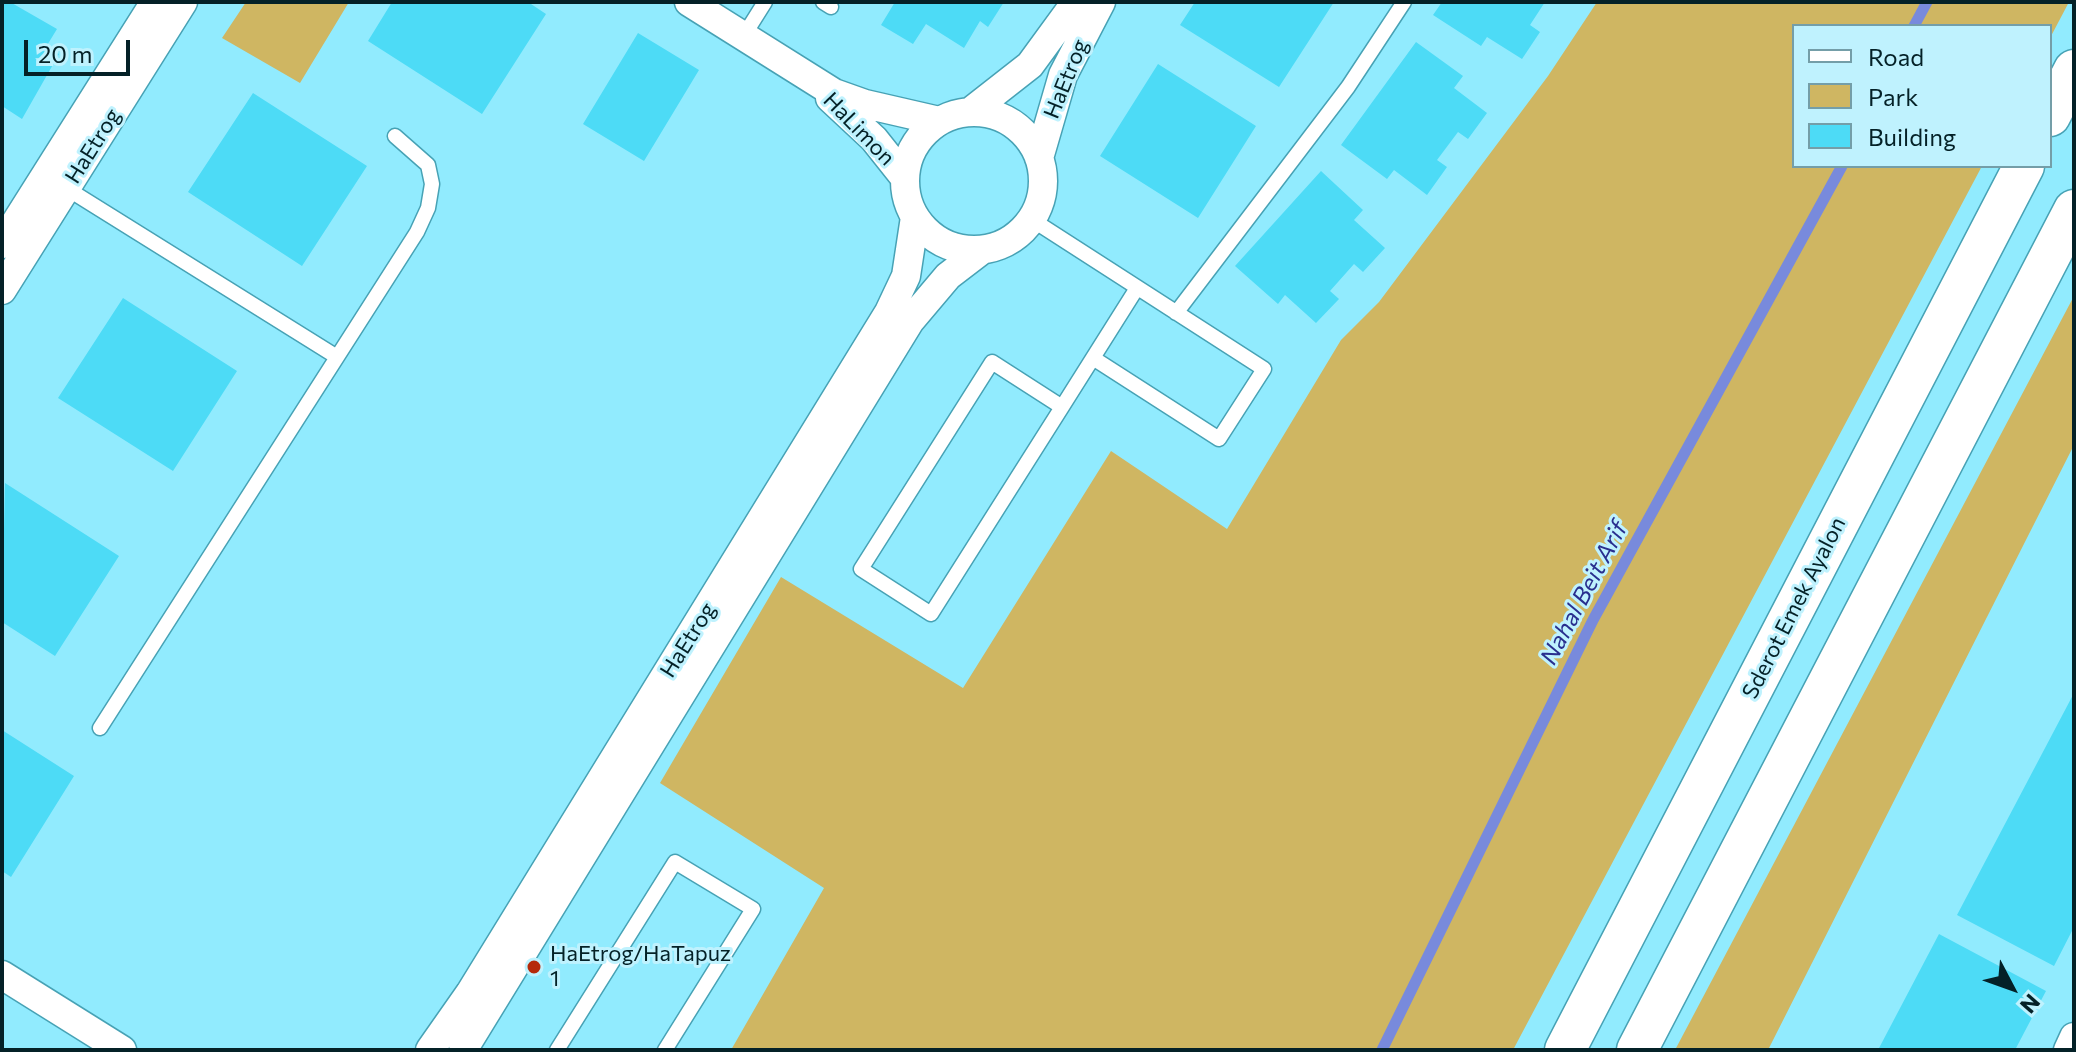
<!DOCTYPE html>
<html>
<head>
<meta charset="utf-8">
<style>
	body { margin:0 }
	#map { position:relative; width:2076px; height:1052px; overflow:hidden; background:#91ebfe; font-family:Commissioner,sans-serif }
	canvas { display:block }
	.frame { position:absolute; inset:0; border:4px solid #042127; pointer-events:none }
	.legend { position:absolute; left:1792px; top:24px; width:260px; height:144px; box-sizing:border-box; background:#bff2fe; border:2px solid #749ea8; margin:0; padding:10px 14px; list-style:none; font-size:24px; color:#042127 }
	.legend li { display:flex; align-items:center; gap:16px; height:40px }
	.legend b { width:40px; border:2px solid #749ea8 }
	.north { position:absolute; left:1972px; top:948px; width:80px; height:80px; -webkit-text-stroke:6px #bff2fe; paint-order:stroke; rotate:131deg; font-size:22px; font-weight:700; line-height:32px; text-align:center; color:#042127 }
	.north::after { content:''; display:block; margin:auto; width:28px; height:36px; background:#042127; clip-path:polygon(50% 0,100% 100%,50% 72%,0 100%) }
	.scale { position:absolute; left:24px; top:40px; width:106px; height:36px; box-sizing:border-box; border:4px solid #042127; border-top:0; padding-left:10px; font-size:24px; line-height:28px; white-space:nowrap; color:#042127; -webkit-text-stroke:6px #bff2fe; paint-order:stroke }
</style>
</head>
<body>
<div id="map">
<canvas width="2076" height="1052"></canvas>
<div class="frame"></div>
<ul class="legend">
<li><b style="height:10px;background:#fff"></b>Road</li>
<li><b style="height:22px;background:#cfb662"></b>Park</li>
<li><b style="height:22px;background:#4ddbf6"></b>Building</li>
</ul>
<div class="north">N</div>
<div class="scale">20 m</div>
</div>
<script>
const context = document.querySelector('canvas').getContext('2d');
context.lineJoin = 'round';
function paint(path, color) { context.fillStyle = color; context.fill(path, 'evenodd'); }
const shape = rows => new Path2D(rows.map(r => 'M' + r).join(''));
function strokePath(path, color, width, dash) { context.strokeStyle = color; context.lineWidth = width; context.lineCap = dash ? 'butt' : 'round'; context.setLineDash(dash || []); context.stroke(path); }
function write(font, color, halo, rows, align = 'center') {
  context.font = font + ' Commissioner,sans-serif'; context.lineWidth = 6; context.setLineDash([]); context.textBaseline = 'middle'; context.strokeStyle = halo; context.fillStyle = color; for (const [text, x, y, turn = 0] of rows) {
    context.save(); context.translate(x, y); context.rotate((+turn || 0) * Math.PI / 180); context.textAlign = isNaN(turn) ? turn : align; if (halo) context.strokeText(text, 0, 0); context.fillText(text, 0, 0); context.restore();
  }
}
paint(shape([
	[246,2,349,2,300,83,222,38],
	[1597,2,2069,2,2050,38,2050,26,1794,26,1794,166,1982,166,1513,1050,731,1050,824,888,660,783,781,577,963,688,1111,451,1227,529,1341,340,1379,302,1548,76],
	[2074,296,2074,445,1768,1050,1675,1050]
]), '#cfb662');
strokePath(shape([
	[1914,26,1927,2],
	[1382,1050,1593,620,1842,166]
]), '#788adc', 11);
paint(shape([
	[2,2,10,2,57,29,46,47,59,54,22,119,2,106],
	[392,2,528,2,546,14,482,114,368,41],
	[895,2,1004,2,988,27,980,21,964,48,926,24,913,44,881,25],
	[1195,2,1334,2,1279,87,1180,25],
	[1442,2,1545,2,1530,25,1540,32,1522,59,1487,37,1481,46,1433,15],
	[638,33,699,70,644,161,583,124],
	[1416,42,1463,76,1454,88,1487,113,1468,139,1458,132,1437,160,1447,167,1427,195,1394,170,1387,179,1341,145],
	[1158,64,1256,126,1198,218,1100,156],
	[253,93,367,166,302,266,188,192],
	[1321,171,1363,210,1354,220,1385,248,1363,272,1354,264,1330,291,1339,299,1316,323,1285,295,1278,304,1235,266],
	[123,298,237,371,173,471,58,398],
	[5,483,119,556,55,656,2,622],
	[2074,693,2074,927,2054,966,1957,915],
	[2,730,74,776,11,877,2,871],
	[1939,934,2046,991,2015,1050,1878,1050]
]), '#4ddbf6');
const service = shape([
	[823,2,831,7],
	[743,37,765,2],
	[66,188,337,357],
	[1031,219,1264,369,1219,439,1093,358],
	[1176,313,1348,87,1404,2],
	[1062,407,992,362,861,569,931,614,1062,407,1137,288],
	[100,728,417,232,428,208,432,184,428,165,395,136],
	[557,1050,675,862,753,909,665,1050]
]);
const minor = shape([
	[689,2,834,93,865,104,939,121],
	[830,98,874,139,905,178],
	'905 181a69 69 0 1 1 138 0a69 69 0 1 1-138 0Z',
	[970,112,1030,65,1076,2],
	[1039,158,1063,75,1101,2],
	[2,244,155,2],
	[2,290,183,2],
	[2,975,122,1050],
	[430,1050,470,993,889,312,906,276,915,217],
	[463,1050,910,321,948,276,982,250],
	[2068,1050,2074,1037]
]);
const secondary = shape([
	[2050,116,2074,70],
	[1565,1050,2024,166],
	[1637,1050,2074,210]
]);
strokePath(service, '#47a2b5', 17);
strokePath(minor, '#47a2b5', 31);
strokePath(secondary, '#47a2b5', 43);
strokePath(service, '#fff', 14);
strokePath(minor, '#fff', 28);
strokePath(secondary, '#fff', 40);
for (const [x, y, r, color] of [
	[534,967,8,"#b52a0a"]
]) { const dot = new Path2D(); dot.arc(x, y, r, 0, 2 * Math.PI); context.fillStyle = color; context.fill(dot); strokePath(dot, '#bff2fe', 3); }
write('22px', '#042127', '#bff2fe', [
	["HaEtrog",1066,79,-68],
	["HaLimon",859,129,46],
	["HaEtrog",93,146,-58],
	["Sderot Emek Ayalon",1794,608,-63],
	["HaEtrog",688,640,-58]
]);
write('22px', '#042127', '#bff2fe', [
	["HaEtrog/HaTapuz",550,954],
	["1",550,979]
], 'left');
write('italic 24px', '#292f8e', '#bff2fe', [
	["Nahal Beit Arif",1584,593,-62]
]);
</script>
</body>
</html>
